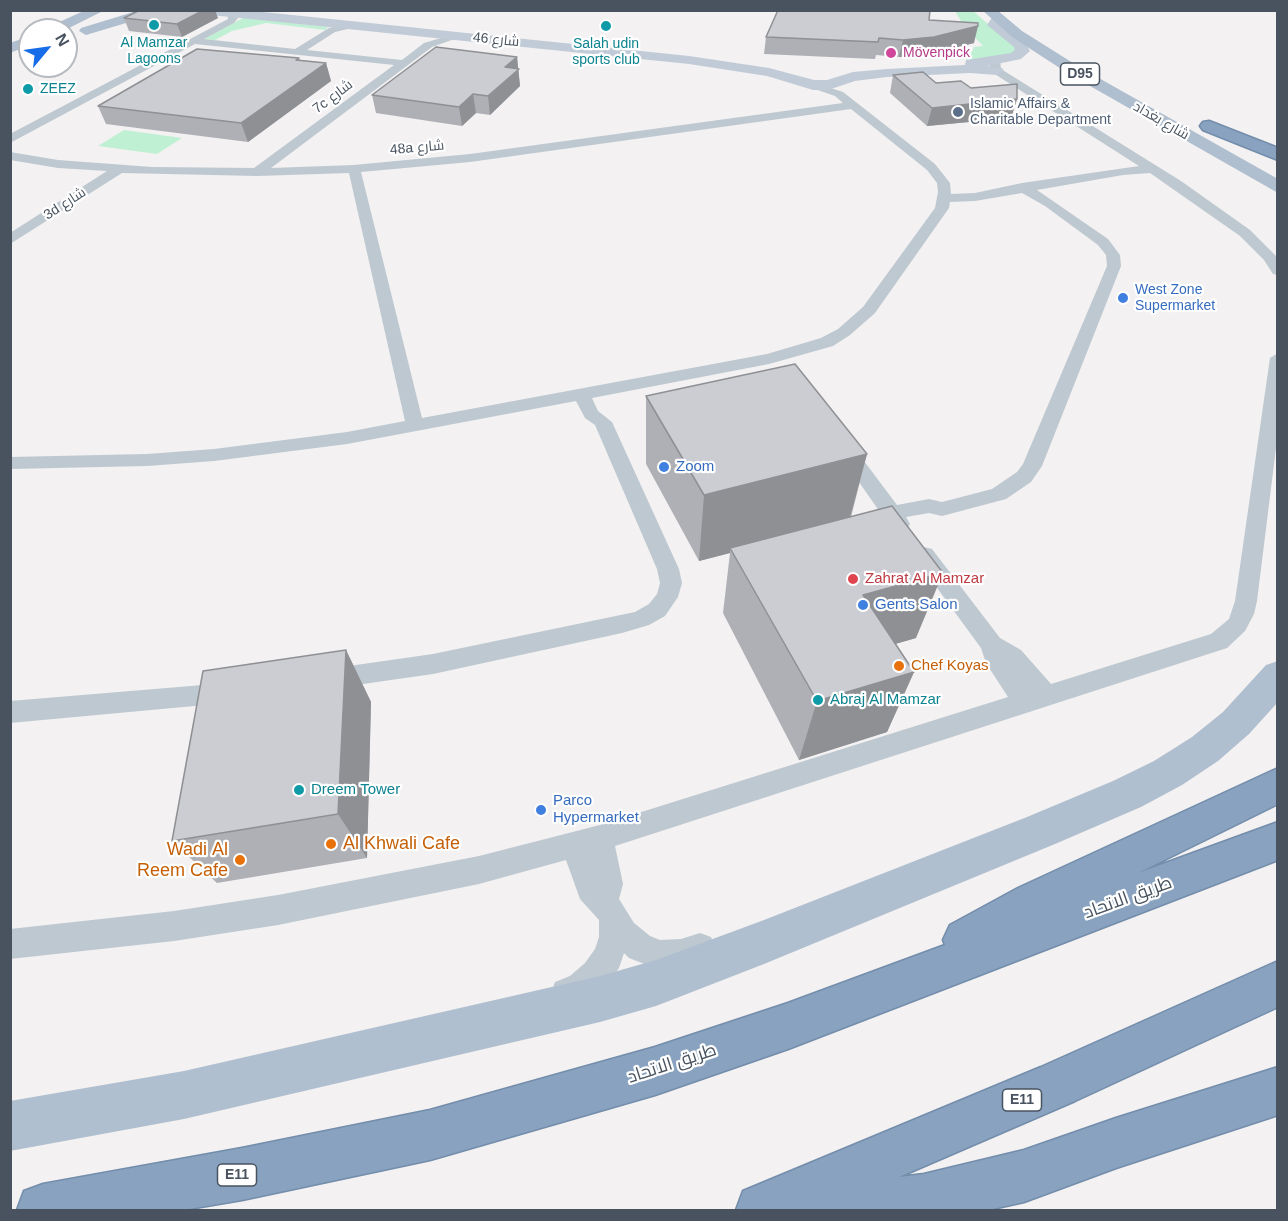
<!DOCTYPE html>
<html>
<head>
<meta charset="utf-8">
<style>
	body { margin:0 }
	#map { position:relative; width:1288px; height:1221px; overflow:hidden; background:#f3f1f1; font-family:Arial,sans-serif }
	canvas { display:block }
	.frame { position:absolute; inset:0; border:12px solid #48535f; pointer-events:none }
	.north { position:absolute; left:18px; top:18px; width:60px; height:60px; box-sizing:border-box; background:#fff; border:2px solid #b6babf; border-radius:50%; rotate:61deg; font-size:16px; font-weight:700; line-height:24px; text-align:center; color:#48535f }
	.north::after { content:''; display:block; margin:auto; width:21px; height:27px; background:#176ce7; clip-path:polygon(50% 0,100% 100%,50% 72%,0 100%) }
</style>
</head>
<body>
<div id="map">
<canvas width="1288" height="1221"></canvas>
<div class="frame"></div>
<div class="north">N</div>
</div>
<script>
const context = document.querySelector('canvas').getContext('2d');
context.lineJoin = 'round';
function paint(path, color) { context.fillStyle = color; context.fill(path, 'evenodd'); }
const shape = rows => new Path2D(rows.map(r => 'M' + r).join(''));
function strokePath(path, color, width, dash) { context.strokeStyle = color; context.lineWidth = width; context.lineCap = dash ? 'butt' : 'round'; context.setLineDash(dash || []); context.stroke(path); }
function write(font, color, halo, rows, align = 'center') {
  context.font = font + ' Arial,Cairo,sans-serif'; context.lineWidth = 4.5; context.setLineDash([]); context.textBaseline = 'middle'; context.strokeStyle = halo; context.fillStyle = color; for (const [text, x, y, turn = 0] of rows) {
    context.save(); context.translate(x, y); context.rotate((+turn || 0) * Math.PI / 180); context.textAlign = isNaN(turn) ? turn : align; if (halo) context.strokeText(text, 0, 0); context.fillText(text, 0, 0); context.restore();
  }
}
paint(shape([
	[955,11,973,11,1016,48,1014,53,976,60,957,59,971,54,974,47,983,46,964,26],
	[245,17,327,27,327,28,326,30,266,23,232,31,215,40,204,39],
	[124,130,182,138,157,154,98,146]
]), '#c0f0d4');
const highway = shape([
	[1209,121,1278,148,1278,160,1203,130,1200,126,1203,122,1209,121],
	[1278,768,1278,804,1138,873,1278,822,1278,860,788,1049,655,1095,430,1160,242,1200,183,1210,17,1210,24,1191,43,1184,242,1148,430,1110,655,1047,788,1003,945,945,943,940,950,925,1018,888,1278,768],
	[1278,961,1278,1007,1075,1101,899,1177,924,1174,1024,1150,1116,1118,1278,1067,1278,1115,1116,1168,1024,1202,988,1210,736,1210,743,1191,1041,1067,1278,961]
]);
strokePath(highway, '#738dab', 3);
paint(shape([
	[227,12,233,12,236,16,238,18,234,23,204,39,295,49,329,28,353,22,358,25,356,27,335,32,307,50,402,60,424,43,458,33,463,36,432,47,271,168,354,165,470,154,843,103,835,96,809,87,809,83,813,82,843,92,935,164,950,183,951,194,975,193,1022,183,1139,166,993,73,989,67,991,61,1000,59,1001,69,1181,181,1250,230,1278,258,1278,275,1273,274,1264,260,1240,236,1150,173,1123,175,1037,190,1108,239,1120,255,1121,266,1042,466,1031,482,1006,499,942,516,929,513,906,517,910,524,907,529,900,531,893,529,884,518,836,449,838,445,845,443,852,445,897,505,929,499,942,502,992,489,1017,472,1023,464,1107,266,1106,255,1098,245,1045,206,1022,193,975,201,950,202,949,208,875,313,850,335,833,346,769,364,592,398,598,411,612,422,679,569,682,583,678,597,665,616,649,625,622,633,433,674,328,689,320,686,316,679,320,672,328,669,433,654,635,612,649,604,657,594,660,583,657,569,595,425,585,418,576,401,347,444,214,461,147,466,10,469,10,457,147,454,214,449,347,432,405,421,349,173,257,176,122,173,10,244,10,233,107,171,58,168,10,160,10,152,58,160,152,167,254,168,394,65,195,44,10,143,10,134,228,19,227,12],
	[851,109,927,170,937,183,938,192,935,208,863,307,838,329,821,338,767,354,422,418,361,172,470,162,851,109],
	[1278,353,1278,432,1257,601,1254,614,1245,631,1227,648,615,846,623,884,619,899,634,923,650,936,660,940,681,939,700,933,711,937,715,948,711,959,681,969,660,970,629,958,624,953,619,968,607,985,591,999,566,1008,555,1004,551,993,555,982,570,976,585,963,595,949,599,937,599,920,580,899,566,860,479,884,278,925,174,941,10,959,10,929,174,911,278,895,479,856,600,825,1008,697,986,663,981,648,913,555,916,549,924,547,932,549,1000,638,1021,650,1051,684,1211,634,1229,619,1235,601,1270,358,1278,353],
	[227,683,236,686,239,693,236,700,227,703,10,723,10,701,227,683]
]), '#bec8d0');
paint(shape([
	[195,10,244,10,689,56,769,68,814,80,827,80,853,72,887,69,965,65,966,60,1011,53,1015,50,1014,47,987,25,993,16,998,15,1005,19,1001,24,1025,42,1030,51,1021,59,987,66,1002,68,1004,71,997,75,970,73,887,77,855,81,828,90,813,90,767,76,689,64,201,14,195,10]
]), '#c1cbd7');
paint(shape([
	[86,10,105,10,65,30,46,30,48,27,86,10],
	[140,10,170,10,169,13,136,20,86,35,79,31,81,28,140,10],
	[982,10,997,10,1022,31,1081,68,1278,179,1278,193,1069,74,1012,37,982,10],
	[30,36,30,45,10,53,10,43,30,36],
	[1278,661,1278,702,1249,734,1218,761,1182,785,1141,807,1055,844,764,964,656,1006,600,1022,184,1119,10,1151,10,1101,184,1071,600,976,656,960,764,920,1027,817,1113,781,1154,761,1192,737,1223,712,1266,665,1278,661]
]), '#b0bfcf');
paint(highway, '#88a2c0');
paint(shape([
	[124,18,218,18,182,37,129,31],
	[929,20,974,43,930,54,899,57,876,55,875,59,764,54,766,37],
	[517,57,520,86,490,115,476,113,462,126,376,113,372,95],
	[299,58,300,60,326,63,331,81,248,142,106,124,98,106],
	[893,75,971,88,1017,99,1011,118,927,126,890,93],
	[646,396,867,454,851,517,916,638,895,644,914,672,887,732,799,760,723,613,730,553,699,561,646,464],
	[346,650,371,702,367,858,217,883,172,841]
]), '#afb0b5');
paint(shape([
	[204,10,215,10,218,18,182,37,177,24],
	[978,26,974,43,930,54,899,57,903,40],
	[517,57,520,86,490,115,488,96,505,67],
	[326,63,331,81,248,142,241,123],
	[473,94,476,113,462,126,459,107],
	[1017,99,1011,118,927,126,932,108],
	[867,454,849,521,730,548,730,553,699,561,704,495],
	[943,573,916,638,843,659,863,595],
	[346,650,371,702,367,858,338,814],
	[914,672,887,732,799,760,817,701]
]), '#8e9094');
const building = shape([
	[140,10,204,10,177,24,124,18,140,10],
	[778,10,930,10,929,20,978,23,978,26,934,37,903,40,879,38,878,42,766,37,778,10],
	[436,47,517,57,505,67,519,69,488,96,473,94,459,107,372,95,436,47],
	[197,49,299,58,296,60,326,63,241,123,98,106,197,49],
	[923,72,936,83,961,81,971,88,1017,84,1017,99,932,108,893,75,923,72],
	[795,364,867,454,704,495,646,396,795,364],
	[892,506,943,573,863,595,914,672,817,701,730,548,892,506],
	[346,650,338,814,172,841,203,671,346,650]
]);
paint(building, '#cbcdd3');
strokePath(building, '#8e9094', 1.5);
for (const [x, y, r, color] of [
	[154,25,6,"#0f9aa8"],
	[606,26,6,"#0f9aa8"],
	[891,53,6,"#d1479c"],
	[28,89,6,"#0f9aa8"],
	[958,112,6,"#5c6f8a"],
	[1123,298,6,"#3f7fe0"],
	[664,467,6,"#3f7fe0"],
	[853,579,6,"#e0444e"],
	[863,605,6,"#3f7fe0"],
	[899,666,6,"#e8710a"],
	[818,700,6,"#0f9aa8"],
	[299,790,6,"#0f9aa8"],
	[541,810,6,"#3f7fe0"],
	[331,844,6,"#e8710a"],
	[240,860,6,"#e8710a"]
]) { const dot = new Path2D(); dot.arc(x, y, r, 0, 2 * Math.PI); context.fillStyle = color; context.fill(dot); strokePath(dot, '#fff', 2); }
write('14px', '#48535f', '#fff', [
	["شارع 46",496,40,6],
	["7c شارع",333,97,-37],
	["شارع بغداد",1161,121,30],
	["48a شارع",417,148,-5],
	["3d شارع",65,204,-33]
]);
write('14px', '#0d838f', '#fff', [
	["Al Mamzar",154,43],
	["Lagoons",154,59],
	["Salah udin",606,44],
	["sports club",606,60],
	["ZEEZ",40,89,"left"]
]);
write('14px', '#b23c85', '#fff', [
	["Mövenpick",903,53]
], 'left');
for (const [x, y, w] of [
	[1080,74,39],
	[1022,1100,39],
	[237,1175,39]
]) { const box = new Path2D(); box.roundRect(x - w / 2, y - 11, w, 22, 4.5); context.fillStyle = '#fff'; context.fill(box); strokePath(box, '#48535f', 1.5); }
write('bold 14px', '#48535f', null, [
	["D95",1080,74],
	["E11",1022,1100],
	["E11",237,1175]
]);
write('14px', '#4e5e75', '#fff', [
	["Islamic Affairs &",970,104],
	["Charitable Department",970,120]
], 'left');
write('14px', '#366cbe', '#fff', [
	["West Zone",1135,290],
	["Supermarket",1135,306]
], 'left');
write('15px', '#366cbe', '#fff', [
	["Zoom",676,467],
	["Gents Salon",875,605],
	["Parco",553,801],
	["Hypermarket",553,818]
], 'left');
write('15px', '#be3a42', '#fff', [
	["Zahrat Al Mamzar",865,579]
], 'left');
write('15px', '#c56008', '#fff', [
	["Chef Koyas",911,666]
], 'left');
write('15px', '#0d838f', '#fff', [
	["Abraj Al Mamzar",830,700],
	["Dreem Tower",311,790]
], 'left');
write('18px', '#c56008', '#fff', [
	["Al Khwali Cafe",343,844],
	["Wadi Al",228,850,"right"],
	["Reem Cafe",228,871,"right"]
], 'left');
write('18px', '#48535f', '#fff', [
	["طريق الاتحاد",1128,898,-20],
	["طريق الاتحاد",672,1064,-18]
]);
</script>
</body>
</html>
